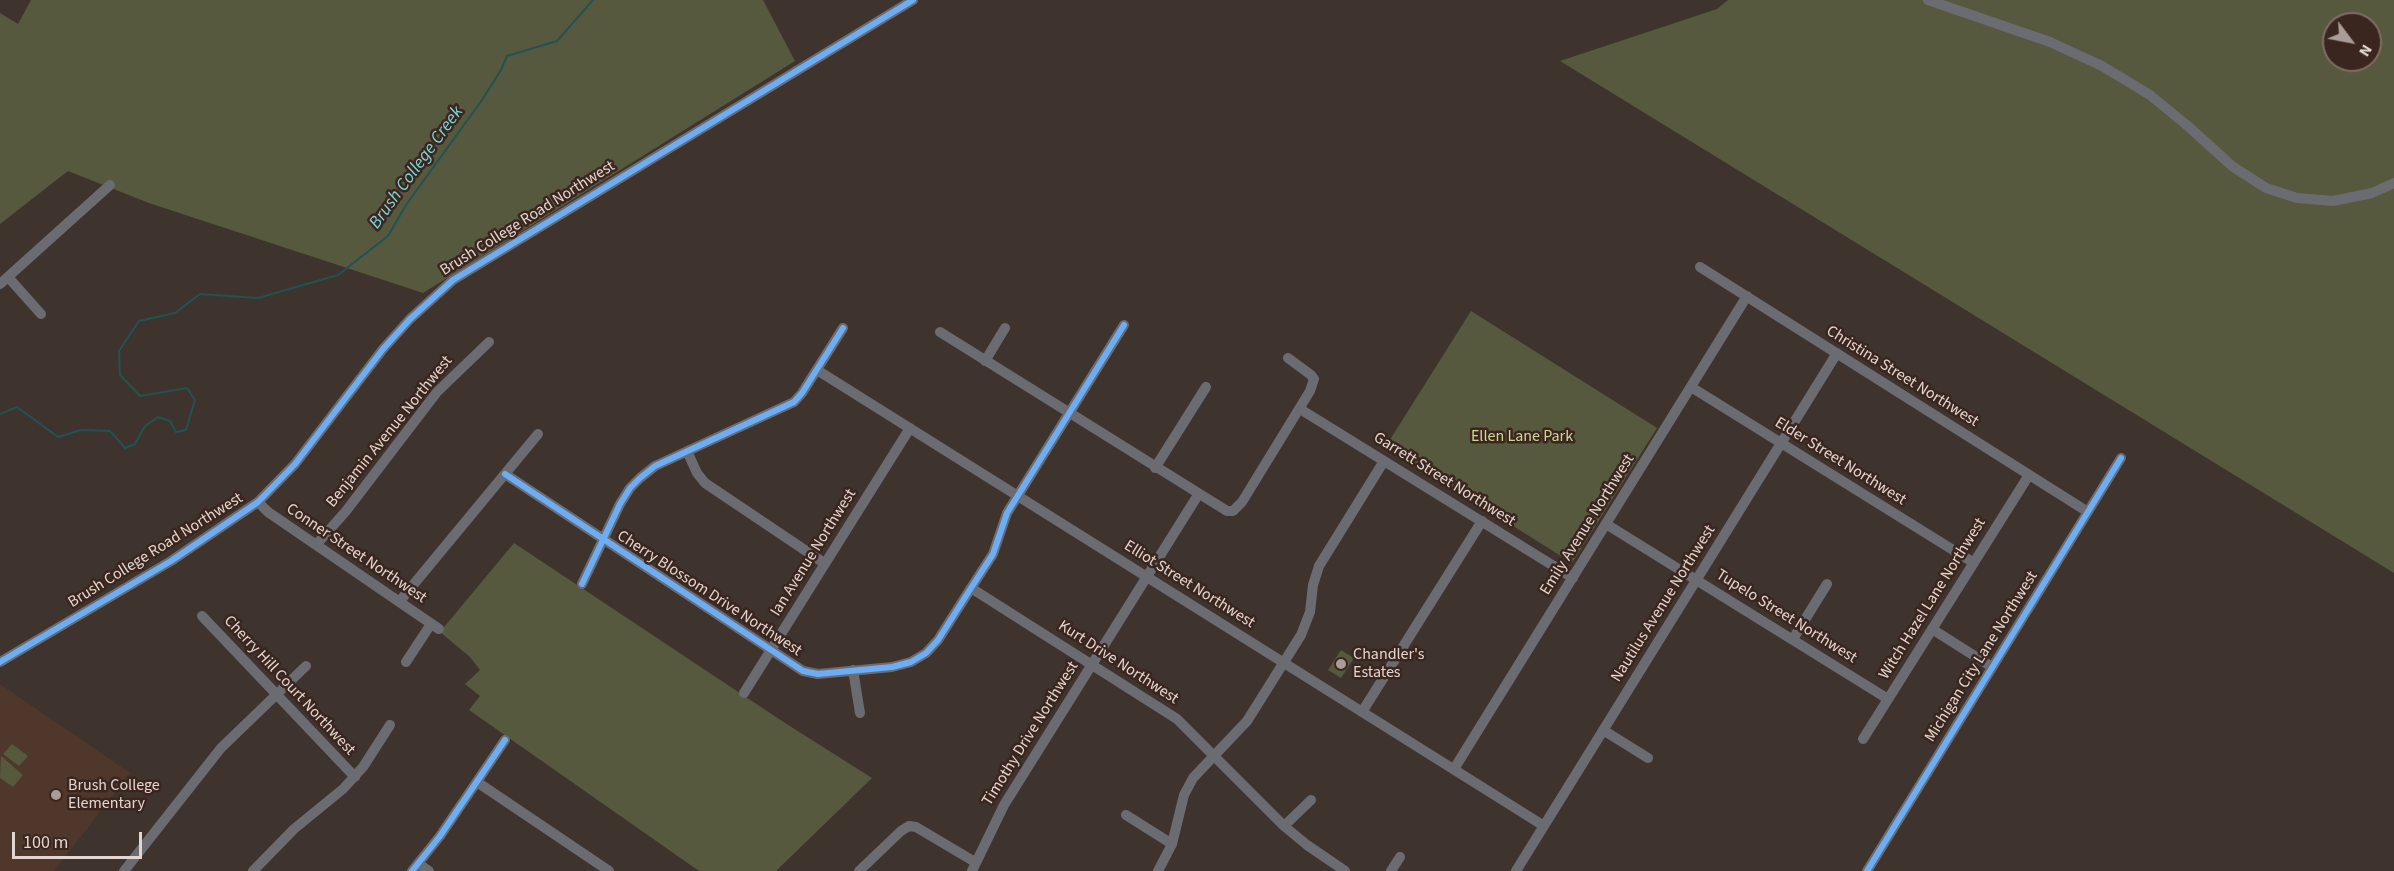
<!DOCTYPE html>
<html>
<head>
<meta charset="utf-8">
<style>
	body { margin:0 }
	#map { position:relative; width:2394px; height:871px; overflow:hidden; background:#3f332e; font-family:"Source Sans 3",sans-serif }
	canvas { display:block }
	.north { position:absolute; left:2322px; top:12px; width:60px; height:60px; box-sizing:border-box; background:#3a261e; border:2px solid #7e6c65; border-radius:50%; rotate:122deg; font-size:16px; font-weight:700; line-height:24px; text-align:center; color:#e3d5cf }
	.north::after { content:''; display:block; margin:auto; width:21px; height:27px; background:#aa9c97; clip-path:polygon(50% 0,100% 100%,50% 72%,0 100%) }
	.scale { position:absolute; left:12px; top:832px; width:130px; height:27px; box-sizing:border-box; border:3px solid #e3d5cf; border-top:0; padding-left:8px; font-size:18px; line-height:21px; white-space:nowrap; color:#e3d5cf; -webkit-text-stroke:4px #3a261e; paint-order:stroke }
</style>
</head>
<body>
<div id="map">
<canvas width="2394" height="871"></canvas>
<div class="north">N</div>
<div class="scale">100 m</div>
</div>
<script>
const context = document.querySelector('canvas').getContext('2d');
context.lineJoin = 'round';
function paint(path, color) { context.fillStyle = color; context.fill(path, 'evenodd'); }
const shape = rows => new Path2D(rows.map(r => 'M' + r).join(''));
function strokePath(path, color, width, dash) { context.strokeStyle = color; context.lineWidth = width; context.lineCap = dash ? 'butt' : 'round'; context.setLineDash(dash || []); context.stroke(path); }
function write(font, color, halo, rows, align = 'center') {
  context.font = font + ' "Source Sans 3",sans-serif'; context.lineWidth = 5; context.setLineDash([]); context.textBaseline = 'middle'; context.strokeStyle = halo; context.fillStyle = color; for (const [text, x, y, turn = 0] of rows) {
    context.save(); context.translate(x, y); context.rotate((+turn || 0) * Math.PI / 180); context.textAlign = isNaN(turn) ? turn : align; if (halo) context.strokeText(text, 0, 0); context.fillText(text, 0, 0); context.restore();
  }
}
paint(shape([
	[0,684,130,773,54,871,0,871]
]), '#50372c');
paint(shape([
	[31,0,763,0,795,61,423,293,149,203,68,171,0,224,0,13,18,24],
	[1728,0,2394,0,2394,573,1560,61,1717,9],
	[2334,24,2370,24,2370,60,2334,60],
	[1471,311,1657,428,1572,563,1386,446],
	[514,543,785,723,872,778,776,871,699,871,469,710,480,696,465,684,480,670,470,657,440,632],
	[1341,650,1354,658,1341,678,1328,670],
	[12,744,28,756,19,766,3,754],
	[1,756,23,775,13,787,0,778]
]), '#56593e');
strokePath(shape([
	[0,414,17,407,58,437,81,430,110,431,125,448,135,444,145,426,158,417,170,421,176,432,186,430,195,400,187,388,140,396,120,375,119,351,139,321,175,313,200,294,258,298,338,275,388,236,406,205,482,100,501,70,507,56,557,41,593,0]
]), '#205355', 2);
strokePath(shape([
	[1928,0,2050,42,2102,66,2150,95,2189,127,2232,166,2266,188,2297,198,2333,201,2372,193,2394,183],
	[1700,267,2088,512],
	[8,277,41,314],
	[0,284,110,185],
	[940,332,1227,511,1233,511,1242,502,1310,391,1314,379,1311,375,1288,358],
	[985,361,1005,328],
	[817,370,1544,826],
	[1691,387,1974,563],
	[1300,409,1573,578],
	[687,451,697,473,705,483,824,563],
	[1155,468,1206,387],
	[505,474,803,671,818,674,892,667,911,662,926,653,938,640,971,588,993,554,1007,513,1124,325],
	[258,502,268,512,439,629],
	[1606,524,1888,699],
	[316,545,346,511,437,392,489,342],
	[582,584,620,504,630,488,640,478,655,466,794,402,802,393,843,328],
	[971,588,1177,719,1284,826,1307,845,1345,871],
	[399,602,538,434],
	[202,616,355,777],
	[1932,629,1992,667],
	[1793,639,1827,584],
	[0,662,171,561,258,502,295,464,383,349,410,319,453,280,913,0],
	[406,662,431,624],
	[853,670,860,713],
	[744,693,910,428],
	[1362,712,1482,521],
	[1603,730,1648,758],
	[1863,739,2029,475],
	[1454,769,1747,296],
	[477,782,609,871],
	[1126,815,1172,844],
	[1284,826,1311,800],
	[419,864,429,871],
	[124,871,221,748,306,666],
	[253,871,294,829,343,789,363,767,390,725],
	[412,871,440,836,505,740],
	[859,871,901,831,909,826,916,827,975,862],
	[972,871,1004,805,1198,495],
	[1158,871,1172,844,1184,795,1193,778,1247,721,1301,635,1310,612,1313,585,1319,566,1384,461],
	[1391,871,1400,857],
	[1516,871,1837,353],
	[1867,871,2121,458]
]), '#6a6c72', 10);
strokePath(shape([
	[505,474,803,671,818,674,892,667,911,662,926,653,938,640,971,588,993,554,1007,513,1124,325],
	[582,584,620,504,630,488,640,478,655,466,794,402,802,393,843,328],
	[0,662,171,561,258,502,295,464,383,349,410,319,453,280,913,0],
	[412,871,440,836,505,740],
	[1867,871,2121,458]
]), '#6dadf4', 6);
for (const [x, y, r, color] of [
	[1341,664,6,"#aa9c97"],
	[56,795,6,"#aa9c97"]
]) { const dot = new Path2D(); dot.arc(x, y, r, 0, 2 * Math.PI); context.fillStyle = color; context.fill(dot); strokePath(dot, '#3a261e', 2); }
write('16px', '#e3d5cf', '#3a261e', [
	["Brush College Road Northwest",528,219,-32],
	["Christina Street Northwest",1902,377,32],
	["Benjamin Avenue Northwest",390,432,-51],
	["Elder Street Northwest",1840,462,32],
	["Garrett Street Northwest",1444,480,32],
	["Emily Avenue Northwest",1588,525,-58],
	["Brush College Road Northwest",156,551,-32],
	["Ian Avenue Northwest",814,553,-58],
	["Conner Street Northwest",356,554,34],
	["Elliot Street Northwest",1189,585,32],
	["Cherry Blossom Drive Northwest",709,594,33],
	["Witch Hazel Lane Northwest",1933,599,-58],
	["Nautilus Avenue Northwest",1664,604,-58],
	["Tupelo Street Northwest",1786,617,32],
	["Michigan City Lane Northwest",1982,657,-58],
	["Kurt Drive Northwest",1118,663,33],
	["Cherry Hill Court Northwest",289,686,47],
	["Timothy Drive Northwest",1031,734,-58]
]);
write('16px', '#ced996', '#3a261e', [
	["Ellen Lane Park",1522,437]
]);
write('16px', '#e3d5cf', '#3a261e', [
	["Chandler's",1353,655],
	["Estates",1353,673],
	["Brush College",68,786],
	["Elementary",68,804]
], 'left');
write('italic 18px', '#7bd7dc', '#3a261e', [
	["Brush College Creek",417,168,-54]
]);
</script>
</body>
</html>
